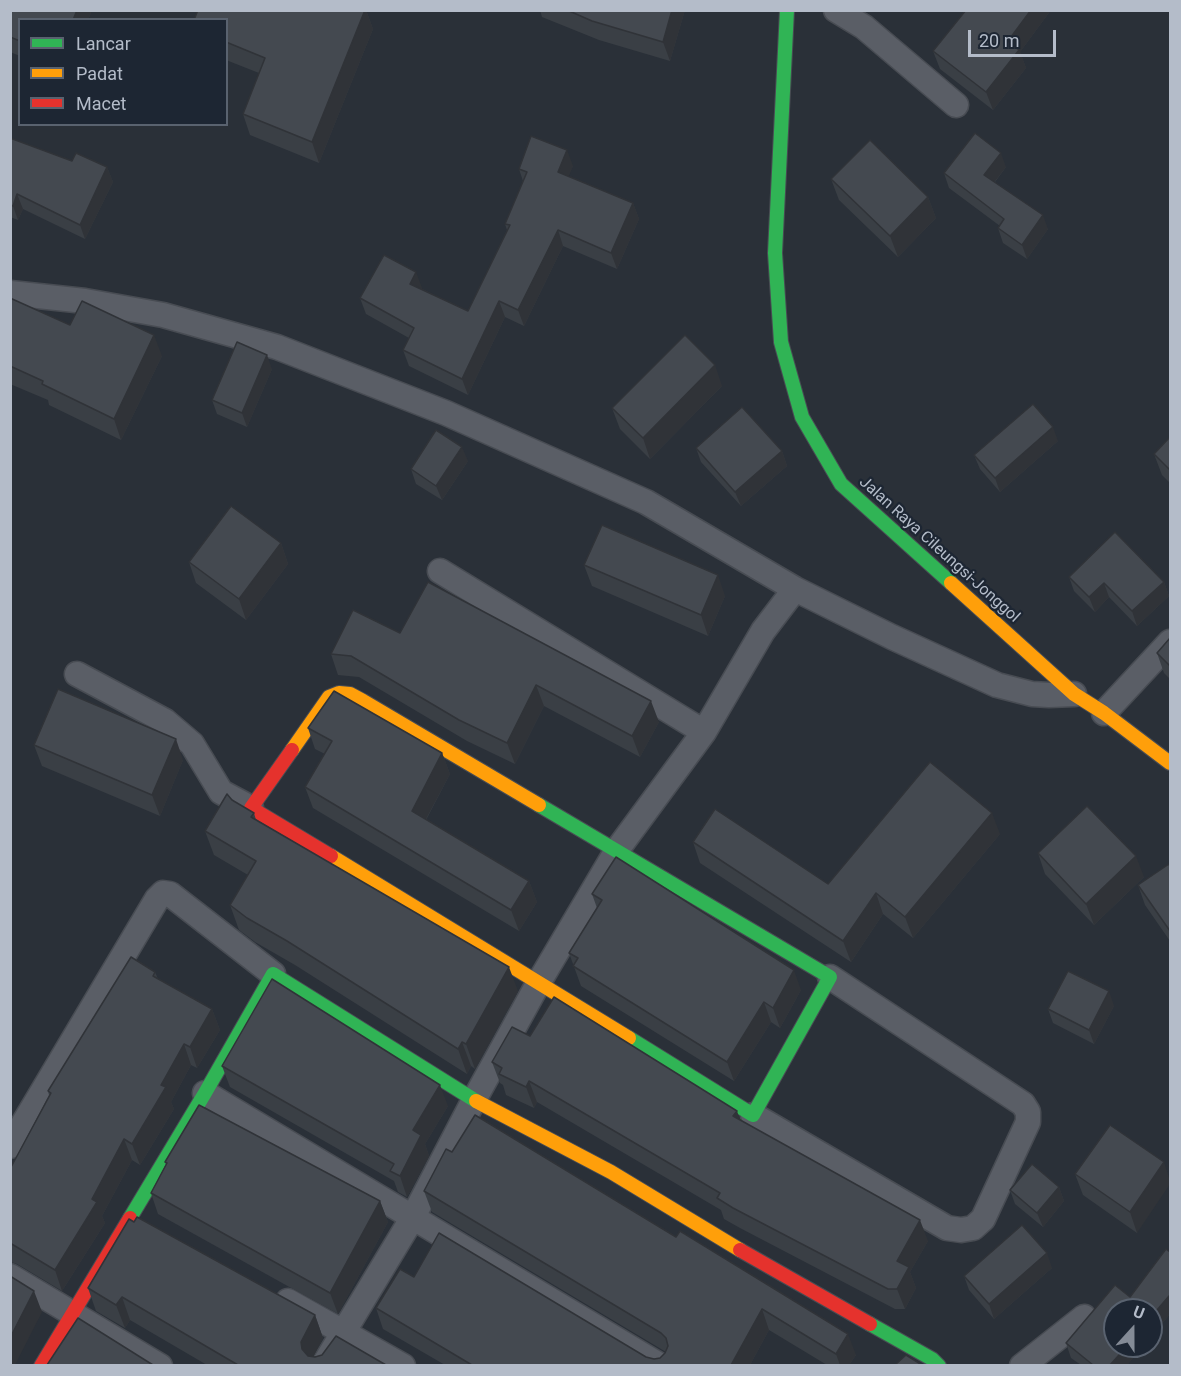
<!DOCTYPE html>
<html>
<head>
<meta charset="utf-8">
<style>
	body { margin:0 }
	#map { position:relative; width:1181px; height:1376px; overflow:hidden; background:#2a3038; font-family:Roboto,sans-serif }
	canvas { display:block }
	.frame { position:absolute; inset:0; border:12px solid #b4bcc9; pointer-events:none }
	.legend { position:absolute; left:18px; top:18px; width:210px; height:108px; box-sizing:border-box; background:#1d2633; border:2px solid #59626f; margin:0; padding:8px 10px; list-style:none; font-size:18px; color:#b4bcc9 }
	.legend li { display:flex; align-items:center; gap:12px; height:30px }
	.legend b { width:30px; border:2px solid #59626f }
	.north { position:absolute; left:1103px; top:1298px; width:60px; height:60px; box-sizing:border-box; background:#1d2633; border:2px solid #59626f; border-radius:50%; rotate:21deg; font-size:16px; font-weight:700; line-height:24px; text-align:center; color:#b4bcc9 }
	.north::after { content:''; display:block; margin:auto; width:21px; height:27px; background:#848b96; clip-path:polygon(50% 0,100% 100%,50% 72%,0 100%) }
	.scale { position:absolute; left:968px; top:30px; width:88px; height:27px; box-sizing:border-box; border:3px solid #b4bcc9; border-top:0; padding-left:8px; font-size:18px; line-height:21px; white-space:nowrap; color:#b4bcc9; -webkit-text-stroke:4px #1d2633; paint-order:stroke }
</style>
</head>
<body>
<div id="map">
<canvas width="1181" height="1376"></canvas>
<div class="frame"></div>
<ul class="legend">
<li><b style="height:8px;background:#30b455"></b>Lancar</li>
<li><b style="height:8px;background:#ff9f0a"></b>Padat</li>
<li><b style="height:8px;background:#e5322d"></b>Macet</li>
</ul>
<div class="north">U</div>
<div class="scale">20 m</div>
</div>
<script>
const context = document.querySelector('canvas').getContext('2d');
context.lineJoin = 'round';
const shape = rows => new Path2D(rows.map(r => 'M' + r).join(''));
function strokePath(path, color, width, dash) { context.strokeStyle = color; context.lineWidth = width; context.lineCap = dash ? 'butt' : 'round'; context.setLineDash(dash || []); context.stroke(path); }
function paint(path, color) { context.fillStyle = color; context.fill(path, 'evenodd'); }
function write(font, color, halo, rows, align = 'center') {
  context.font = font + ' Roboto,sans-serif'; context.lineWidth = 4.5; context.setLineDash([]); context.textBaseline = 'middle'; context.strokeStyle = halo; context.fillStyle = color; for (const [text, x, y, turn = 0] of rows) {
    context.save(); context.translate(x, y); context.rotate((+turn || 0) * Math.PI / 180); context.textAlign = isNaN(turn) ? turn : align; if (halo) context.strokeText(text, 0, 0); context.fillText(text, 0, 0); context.restore();
  }
}
const street = shape([
	[836,10,864,27,956,105],
	[10,293,85,301,163,315,277,347,446,413,646,502,795,589,892,637,997,685,1032,694,1049,695,1074,694],
	[440,571,704,732],
	[77,674,165,721,192,744,221,792,251,808],
	[1104,713,1170,642],
	[205,1093,661,1366],
	[753,1115,947,1228,961,1230,973,1228,983,1219,1028,1122,1028,1112,1023,1104,830,977],
	[10,1146,157,899,163,893,170,894,273,974],
	[10,1276,160,1366],
	[288,1301,403,1366],
	[323,1366,413,1217,474,1100,539,982,617,850,704,732,763,631,795,589],
	[1022,1366,1084,1317]
]);
const fast = shape([
	[787,10,775,253,781,342,802,417,841,484,951,583],
	[539,805,830,977,753,1115,629,1038],
	[130,1218,205,1093,273,974,476,1101],
	[870,1324,932,1359,939,1366]
]);
const slow = shape([
	[951,583,1074,694,1104,713,1170,763],
	[339,693,350,694,363,701,539,805],
	[292,750,329,697,339,693],
	[331,856,629,1038],
	[476,1101,611,1172,740,1250]
]);
const jam = shape([
	[292,750,251,808,331,856],
	[740,1250,870,1324],
	[41,1366,130,1218]
]);
strokePath(street, '#484c53', 27);
strokePath(fast, '#484c53', 16);
strokePath(slow, '#484c53', 16);
strokePath(jam, '#484c53', 16);
strokePath(street, '#5a5e66', 24);
strokePath(fast, '#30b455', 14);
strokePath(slow, '#ff9f0a', 14);
strokePath(jam, '#e5322d', 14);
paint(shape([
	[10,10,92,10,88,20,20,20,20,56,10,52],
	[198,10,366,10,373,29,319,163,250,135,243,114,259,73,226,60,226,20],
	[540,10,685,10,670,61,599,40,542,17],
	[966,10,1051,10,1020,52,1026,68,993,110,940,69,933,51],
	[10,138,72,161,107,167,113,182,85,239,23,209,18,220,10,217],
	[573,166,568,176,633,203,639,219,617,269,563,246,524,326,505,317,468,395,409,366,403,350,409,338,366,314,360,298,422,288,422,289,468,311,507,230,505,224,523,181,519,169],
	[1006,167,995,182,1048,229,1027,259,1003,243,998,228,1000,226,949,188,944,173],
	[831,179,928,197,936,218,898,257,839,200],
	[10,298,70,325,162,356,121,440,49,405,48,400,10,384],
	[272,369,247,427,217,414,212,400],
	[722,386,650,459,620,429,612,408],
	[1170,437,1170,483,1162,475,1154,454],
	[1058,441,1000,492,980,469,974,455],
	[696,448,782,451,787,466,741,506,701,462],
	[468,461,442,500,416,484,411,469],
	[281,543,288,564,246,620,196,583,189,562],
	[584,565,725,596,708,636,592,586],
	[1069,577,1164,582,1169,596,1137,626,1109,597,1095,612,1074,591],
	[400,633,659,722,640,757,544,706,515,764,467,741,359,677,338,675,331,654],
	[1170,638,1170,679,1164,673,1157,653],
	[308,728,442,753,450,774,426,820,529,881,537,902,519,931,313,808,305,787,325,754,315,749],
	[34,745,183,760,160,816,42,766],
	[254,813,256,820,518,991,475,1069,471,1066,467,1074,295,965,255,942,239,930,230,905,248,875,214,855,205,831],
	[1000,834,913,938,883,914,851,962,700,863,693,842,828,884],
	[1038,853,1144,877,1094,925,1045,874],
	[1170,867,1170,941,1145,905,1138,885],
	[592,894,801,990,780,1028,771,1022,734,1081,581,986,569,953,597,908],
	[155,972,158,979,212,1009,220,1030,197,1068,191,1065,171,1102,174,1109,140,1165,132,1160,102,1216,105,1223,62,1291,17,1264,10,1262,10,1169,49,1095,48,1091],
	[1114,1006,1094,1044,1053,1023,1048,1009],
	[530,1036,740,1120,928,1241,910,1272,916,1288,905,1309,895,1309,740,1228,724,1219,721,1210,537,1102,534,1108,506,1095,503,1085,500,1083,492,1062],
	[222,1066,448,1106,425,1144,429,1156,407,1197,398,1192,394,1181,230,1087],
	[446,1149,856,1355,849,1365,827,1365,769,1330,750,1365,445,1365,383,1329,376,1308,414,1277,646,1357,654,1359,660,1358,666,1352,432,1212,424,1191],
	[165,1162,380,1201,388,1222,338,1314,158,1214,151,1193,166,1164],
	[1164,1162,1137,1233,1083,1195,1075,1174],
	[1059,1187,1064,1201,1043,1227,1015,1204,1010,1190],
	[1170,1252,1170,1314,1127,1365,1081,1365,1071,1358,1066,1343,1130,1297],
	[1052,1268,994,1319,969,1290,964,1276],
	[88,1288,315,1315,323,1338,313,1357,386,1365,207,1365,130,1320,125,1328,96,1311]
]), '#3a3f45');
paint(shape([
	[77,10,92,10,88,20,73,20],
	[365,10,366,10,373,29,319,163,312,142],
	[672,10,685,10,670,61,663,42],
	[1031,10,1051,10,1020,52,1026,68,993,110,986,92,1008,41],
	[567,150,573,166,564,188,558,172],
	[1001,153,1006,167,989,189,984,175],
	[107,167,113,182,85,239,80,225],
	[17,194,23,209,18,220,13,206],
	[928,197,936,218,898,257,890,236],
	[633,203,639,219,617,269,611,253],
	[1043,215,1048,229,1027,259,1022,245],
	[558,230,563,246,524,326,518,310],
	[416,272,422,288,416,299,410,284],
	[499,301,505,317,468,395,462,379],
	[154,335,162,356,121,440,114,419],
	[267,355,272,369,247,427,242,413],
	[715,365,722,386,650,459,643,438],
	[1053,427,1058,441,1000,492,995,478],
	[462,447,468,461,442,500,436,486],
	[782,451,787,466,741,506,735,492],
	[281,543,288,564,246,620,239,599],
	[718,575,725,596,708,636,701,615],
	[1164,582,1169,596,1137,626,1132,611],
	[1104,583,1109,597,1095,612,1089,597],
	[536,685,544,706,515,764,507,743],
	[651,701,659,722,640,757,632,736],
	[176,739,183,760,160,816,152,795],
	[442,753,450,774,419,832,412,811],
	[992,813,1000,834,913,938,905,917],
	[1136,856,1144,877,1094,925,1086,904],
	[529,881,537,902,519,931,511,910],
	[876,893,883,914,851,962,843,941],
	[509,967,518,991,475,1069,466,1044],
	[794,970,801,990,780,1028,773,1008],
	[1109,991,1114,1006,1094,1044,1089,1030],
	[764,1002,771,1022,734,1081,727,1062],
	[212,1009,220,1030,197,1068,190,1047],
	[462,1042,471,1066,467,1074,458,1049],
	[184,1044,191,1065,171,1102,174,1109,140,1165,132,1144,161,1085],
	[529,1081,537,1102,534,1108,526,1087],
	[440,1085,448,1106,425,1144,429,1156,407,1197,400,1176,413,1130],
	[737,1111,744,1131,733,1116],
	[124,1139,132,1160,102,1216,105,1223,62,1291,55,1270],
	[1164,1162,1170,1181,1170,1184,1137,1233,1130,1212],
	[1059,1187,1064,1201,1043,1227,1037,1213],
	[380,1201,388,1222,338,1314,330,1293],
	[920,1220,928,1241,910,1272,916,1288,905,1309,897,1289,897,1261],
	[1047,1253,1052,1268,994,1319,989,1304],
	[34,1291,42,1312,15,1365,10,1365,10,1338],
	[1169,1296,1170,1300,1170,1314,1151,1337,1151,1317],
	[122,1297,130,1320,125,1328,116,1305],
	[762,1309,769,1330,750,1365,731,1365],
	[315,1315,323,1338,309,1365,302,1349,301,1342],
	[848,1334,856,1355,849,1365,840,1365,836,1354],
	[1127,1346,1144,1346,1127,1365,1110,1365]
]), '#303338');
const building = shape([
	[10,10,77,10,73,20,20,20,20,41,10,37,10,10],
	[198,10,365,10,312,142,243,114,265,58,226,42,226,20,194,20,198,10],
	[567,10,672,10,663,42,592,21,567,10],
	[966,10,1031,10,1008,41,1019,50,986,92,933,51,966,10],
	[975,133,1001,153,984,175,1043,215,1022,245,998,228,1004,219,944,173,975,133],
	[531,136,567,150,558,172,633,203,611,253,558,230,518,310,499,301,462,379,403,350,414,328,360,298,384,255,416,272,410,284,468,311,510,225,505,224,527,172,519,169,531,136],
	[10,138,72,161,76,153,107,167,80,225,17,194,13,206,10,205,10,138],
	[870,140,928,197,890,236,831,179,870,140],
	[10,298,70,325,82,301,154,335,114,419,42,384,43,381,10,366,10,298],
	[685,335,715,365,643,438,612,408,685,335],
	[237,342,267,355,242,413,212,400,237,342],
	[1033,404,1053,427,995,478,974,455,1033,404],
	[742,407,782,451,735,492,696,448,742,407],
	[436,430,462,447,436,486,411,469,436,430],
	[1170,437,1170,470,1154,454,1170,437],
	[231,506,281,543,239,599,189,562,231,506],
	[602,525,718,575,701,615,584,565,602,525],
	[1115,532,1164,582,1132,611,1104,583,1089,597,1069,577,1115,532],
	[428,582,651,701,632,736,536,685,507,743,459,720,351,656,331,654,353,610,400,633,428,582],
	[1170,638,1170,666,1157,653,1170,638],
	[58,689,176,739,152,795,34,745,58,689],
	[334,691,442,753,412,811,529,881,511,910,305,787,332,741,308,728,334,691],
	[930,762,992,813,905,917,876,893,843,941,693,842,715,809,828,884,930,762],
	[227,794,232,800,254,813,251,817,509,967,466,1044,462,1042,458,1049,287,941,247,918,230,905,256,861,205,831,227,794],
	[1087,806,1136,856,1086,904,1038,853,1087,806],
	[616,857,794,970,773,1008,764,1002,727,1062,573,966,578,958,569,953,602,900,592,894,616,857],
	[1169,864,1170,867,1170,931,1138,885,1169,864],
	[131,957,155,972,153,976,212,1009,190,1047,184,1044,161,1085,166,1087,132,1144,124,1139,92,1199,97,1202,55,1270,10,1243,10,1169,51,1093,48,1091,131,957],
	[1068,971,1109,991,1089,1030,1048,1009,1068,971],
	[272,979,440,1085,413,1130,421,1135,400,1176,390,1171,394,1164,222,1066,272,979],
	[554,997,737,1111,733,1116,920,1220,897,1261,909,1267,897,1289,888,1289,733,1208,717,1198,720,1193,529,1081,526,1087,499,1074,502,1068,492,1062,512,1027,530,1036,554,997],
	[199,1105,380,1201,330,1293,151,1193,167,1163,165,1162,199,1105],
	[475,1115,676,1237,680,1231,848,1334,836,1354,762,1309,731,1365,472,1365,376,1308,400,1269,414,1277,439,1233,646,1357,654,1359,660,1358,665,1353,668,1346,666,1338,661,1333,424,1191,446,1149,452,1152,475,1115],
	[1110,1125,1164,1162,1130,1212,1075,1174,1110,1125],
	[1032,1164,1059,1187,1037,1213,1010,1190,1032,1164],
	[137,1217,315,1315,301,1342,302,1349,308,1356,315,1357,322,1355,336,1336,386,1365,238,1365,122,1297,116,1305,88,1288,129,1219,134,1222,137,1217],
	[1022,1225,1047,1253,989,1304,964,1276,1022,1225],
	[1166,1249,1170,1252,1170,1297,1169,1296,1151,1317,1151,1310,1115,1310,1115,1346,1127,1346,1110,1365,1093,1365,1066,1343,1115,1285,1130,1297,1166,1249],
	[10,1276,34,1291,10,1338,10,1276],
	[78,1318,153,1365,47,1365,78,1318],
	[906,1355,922,1365,895,1365,906,1355]
]);
paint(building, '#444950');
strokePath(building, '#303338', 1.5);
write('16px', '#b4bcc9', '#1d2633', [
	["Jalan Raya Cileungsi-Jonggol",939,550,42]
]);
</script>
</body>
</html>
